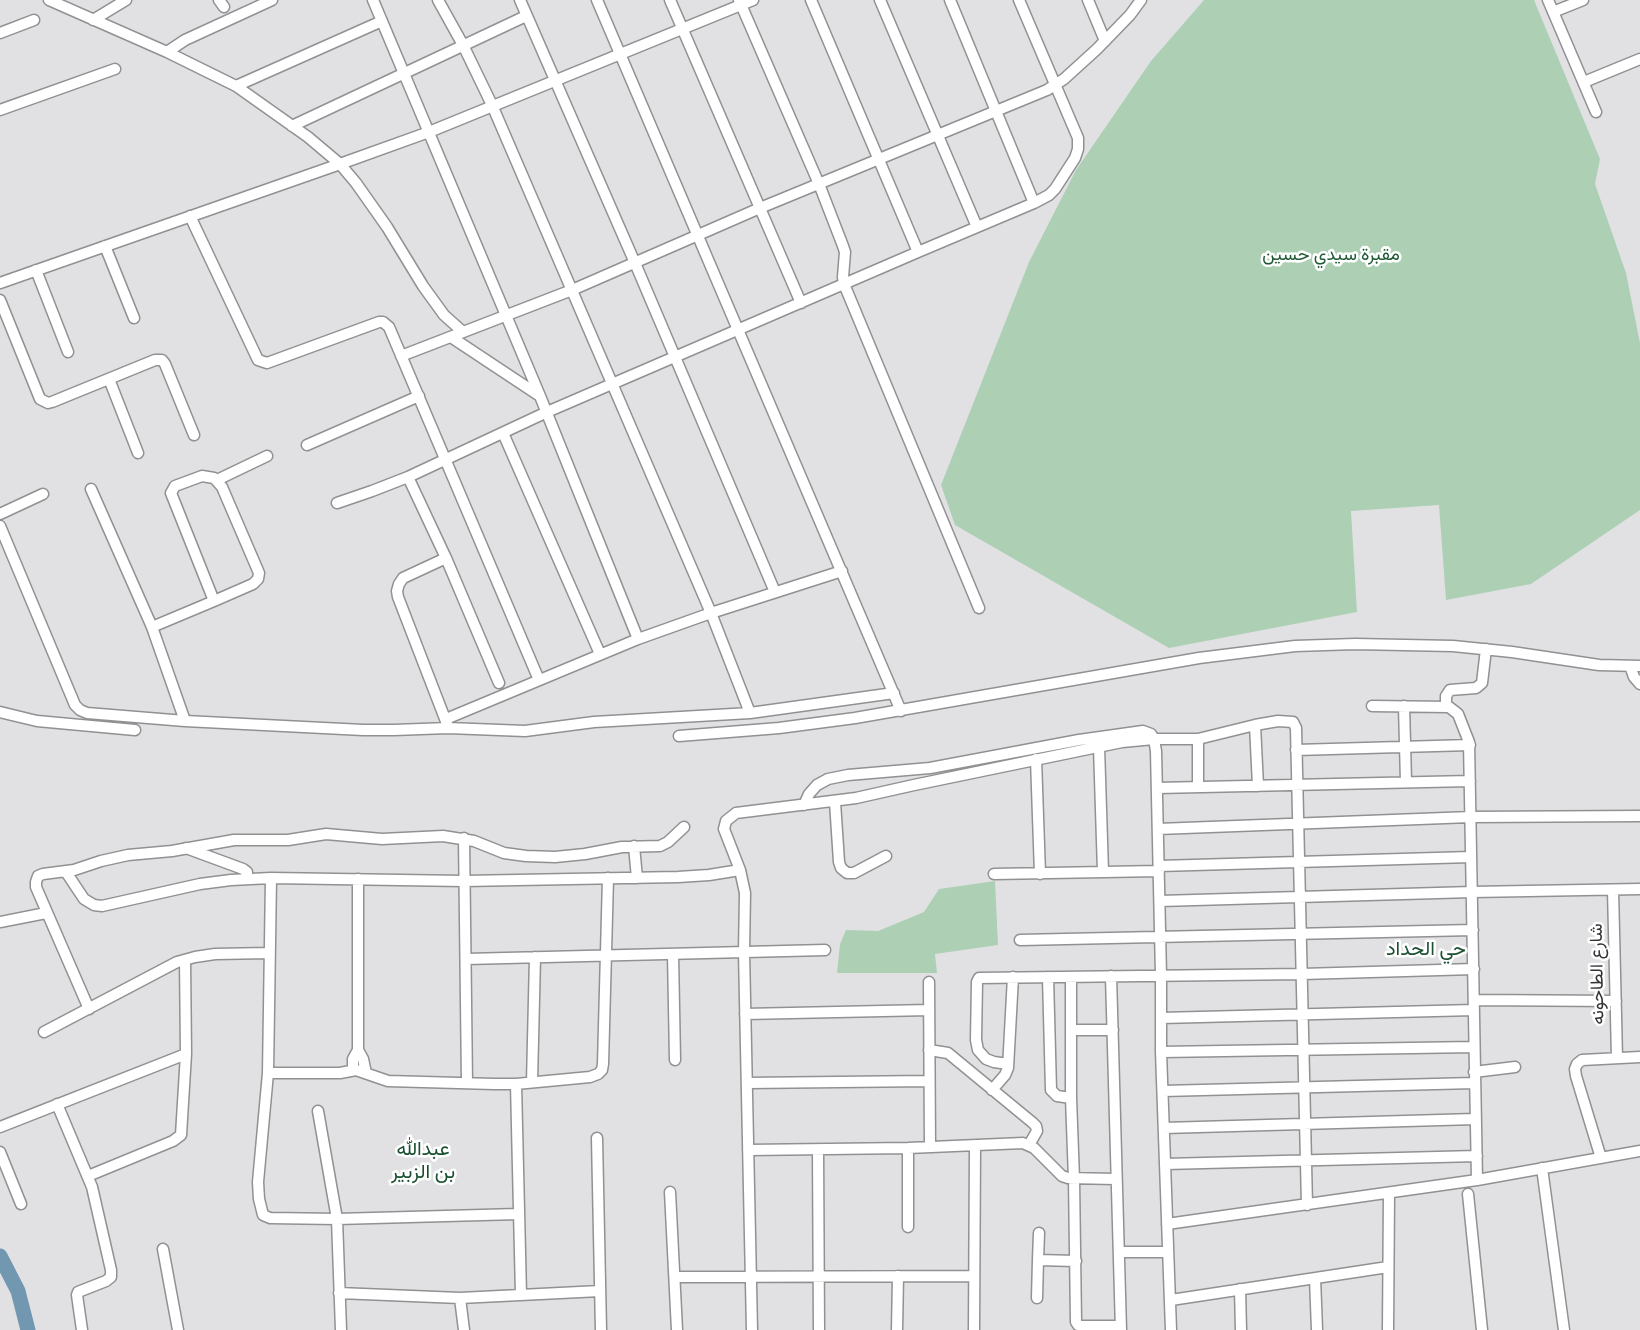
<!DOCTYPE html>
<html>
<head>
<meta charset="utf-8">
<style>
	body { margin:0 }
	canvas { display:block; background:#e1e1e4 }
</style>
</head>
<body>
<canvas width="1640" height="1330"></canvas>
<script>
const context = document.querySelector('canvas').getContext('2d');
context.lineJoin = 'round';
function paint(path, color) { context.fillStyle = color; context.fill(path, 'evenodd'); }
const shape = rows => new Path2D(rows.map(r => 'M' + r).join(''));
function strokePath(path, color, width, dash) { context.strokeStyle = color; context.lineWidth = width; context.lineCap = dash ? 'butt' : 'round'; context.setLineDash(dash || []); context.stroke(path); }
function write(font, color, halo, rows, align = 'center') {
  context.font = font + ' Overpass,Vazirmatn,sans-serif'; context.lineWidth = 5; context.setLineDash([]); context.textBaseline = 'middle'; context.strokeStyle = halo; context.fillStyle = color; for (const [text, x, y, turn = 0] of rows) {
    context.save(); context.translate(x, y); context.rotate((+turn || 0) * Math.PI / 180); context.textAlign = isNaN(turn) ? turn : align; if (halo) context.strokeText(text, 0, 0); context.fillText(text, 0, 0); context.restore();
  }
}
paint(shape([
	[1204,0,1534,0,1600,159,1595,184,1626,273,1640,343,1640,510,1531,584,1446,600,1439,505,1351,511,1357,612,1169,648,955,525,941,485,1029,262,1076,170,1151,61],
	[995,881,998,945,935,954,937,973,837,973,840,944,846,930,878,931,924,912,939,889]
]), '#add0b5');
strokePath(shape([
	[0,1256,18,1291,28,1330]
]), '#7297b1', 15);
const minor = shape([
	[49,0,167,52,236,86,308,137,340,164,356,183,387,227,423,286,444,315,463,332],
	[219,0,224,7],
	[373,0,540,396,638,639],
	[438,0,463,45,492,105,711,613,750,713],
	[520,0,635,263,775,592],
	[597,0,901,711],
	[670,0,801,303],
	[739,0,819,184,843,246,845,252,843,277,844,284,979,608],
	[811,0,918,252],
	[880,0,977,227],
	[950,0,1034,203],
	[1088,0,1105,41],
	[1548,0,1596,112],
	[1553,12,1583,0],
	[93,20,126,0],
	[0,33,34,20],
	[167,52,185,40,272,0],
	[1584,82,1640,59],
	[236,86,382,21],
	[0,110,115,69],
	[292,126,526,16],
	[190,216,258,360,267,363,379,322,383,322,389,327,539,680],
	[105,246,134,318],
	[36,270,68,352],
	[0,283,340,164,429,132,753,0],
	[0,300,40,399,48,403,52,402,155,360,162,360,165,364,194,435],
	[451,337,540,396],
	[401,356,572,290,760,208,1047,90,1064,79,1097,49,1130,15,1141,0],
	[109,379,138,453],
	[503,433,600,654],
	[307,445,419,396],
	[202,476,214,478,222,487,259,573,258,579,253,584,214,601,171,493,175,486,202,476],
	[408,477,446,558,499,683],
	[217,480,267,456],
	[91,489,152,627,185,721],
	[337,503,372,491,408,477,547,412,918,252,1034,203,1049,195,1055,189,1075,158,1078,149,1078,138,1019,0],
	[0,514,43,494],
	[0,526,75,705,80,710,87,713,185,721,363,730,394,730,448,728,525,731,594,722,750,713,894,693],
	[446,558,403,578,399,584,397,591,398,597,447,724],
	[152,627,214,601],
	[1630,666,1634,677,1640,684],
	[1372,706,1449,707,1458,714,1469,742,1477,1180],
	[1404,706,1406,782],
	[1446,706,1446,696,1450,690,1476,688,1482,683,1486,649],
	[0,712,37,721,135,730],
	[446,719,638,639,711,613,842,571],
	[1255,725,1258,786],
	[679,736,779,728,855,718,1199,658,1295,646,1355,644,1453,646,1512,652,1599,665,1640,666],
	[1198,739,1198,787],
	[1099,747,1103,872],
	[1296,750,1470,745],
	[1036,759,1040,874],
	[1157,788,1470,781],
	[835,802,839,862,841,868,847,873,854,873,886,856],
	[804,805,809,794,817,785,828,779,848,775,930,768,1079,740,1143,731,1151,734,1154,739,1156,751,1161,976,1161,1052,1171,1330],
	[1158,829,1471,817,1640,816],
	[464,838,467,1083],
	[634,846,637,878],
	[186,848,243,869,247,872,247,879],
	[1159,866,1471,857],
	[66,872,84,899,94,905,102,906,200,884,231,880,271,878,464,881,678,877,709,875,740,870],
	[994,874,1159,871],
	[271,878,268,1073,258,1182,259,1199,263,1215,270,1218,337,1219,518,1214],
	[1613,890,1617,1058],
	[1160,901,1472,892,1640,889],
	[0,922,46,913],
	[1020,940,1473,930],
	[673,954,675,1060],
	[466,959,825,950],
	[1111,976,1121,1330],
	[1048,977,1051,1090,1057,1096,1071,1098],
	[1071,977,1071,1098,1074,1179,1076,1322,1078,1325,1081,1326,1121,1326],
	[929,982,930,1147],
	[1474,1000,1616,1001],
	[89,1009,36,887,36,882,38,876,43,874,74,870,101,861,128,855,172,851,234,840,288,840,326,834,382,839,443,836,474,841,504,853,526,856,555,857,585,854,622,847,660,846,668,842,684,827],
	[745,1014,929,1010],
	[1161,1018,1474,1010],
	[1071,1030,1113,1030],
	[44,1032,177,962,195,957,215,954,269,953],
	[358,1050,363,1059,366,1073],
	[929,1050,948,1053,1033,1123,1036,1126,1037,1131,1029,1145],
	[1161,1052,1474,1047],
	[1008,1064,994,1062,986,1059,978,1050,976,1040,977,982,979,978,1302,974,1474,969],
	[353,1070,353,1059,358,1050,358,879],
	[1474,1072,1515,1067],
	[268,1073,340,1073,356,1070,388,1081,494,1084,516,1084,590,1077,598,1074,602,1070,603,1064,608,878],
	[532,1082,535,957],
	[747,1083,929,1081],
	[516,1084,521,1295],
	[992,1090,1005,1075,1008,1068,1013,977],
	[1163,1091,1474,1083],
	[57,1104,92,1187,111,1270,111,1277,106,1281,78,1292,77,1295,82,1330],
	[318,1111,337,1219,341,1330],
	[0,1127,186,1054],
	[1164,1128,1475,1119],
	[597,1138,601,1330],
	[748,1150,908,1148,1023,1143,1034,1148,1062,1176,1068,1178,1116,1179],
	[818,1150,819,1330],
	[0,1152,21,1204],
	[1601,1158,1576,1076,1575,1069,1577,1064,1582,1060,1640,1057],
	[1165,1164,1477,1156],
	[1542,1168,1564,1330],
	[88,1176,173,1141,181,1135,186,1054,185,960],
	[670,1192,677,1330],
	[1468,1194,1482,1330],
	[1167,1224,1477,1180,1640,1151],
	[908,1227,908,1148],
	[1039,1233,1038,1260,1076,1261],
	[163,1249,178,1330],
	[1119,1252,1168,1252],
	[675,1277,974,1276],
	[1315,1278,1317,1330],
	[1240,1289,1241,1330],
	[339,1293,460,1298,600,1291],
	[460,1298,464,1330],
	[1037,1298,1038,1260],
	[1171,1300,1388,1267],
	[752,1330,744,952,745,893,740,870,724,829,726,821,736,813,856,798,914,785,1122,742,1154,739,1198,739,1255,725,1278,721,1293,722,1296,728,1307,1205],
	[897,1330,898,1276],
	[974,1330,975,1146],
	[1388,1330,1389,1194]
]);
strokePath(minor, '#919194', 13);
strokePath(minor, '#fff', 10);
write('18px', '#215a35', '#fff', [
	["مقبرة سيدي حسين",1331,256]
]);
write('18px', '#343435', '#fff', [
	["شارع الطاحونه",1599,974,-91]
]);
write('20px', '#195030', '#fff', [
	["حي الحداد",1426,951],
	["عبدالله",423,1151],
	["بن الزبير",423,1174]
]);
</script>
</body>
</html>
